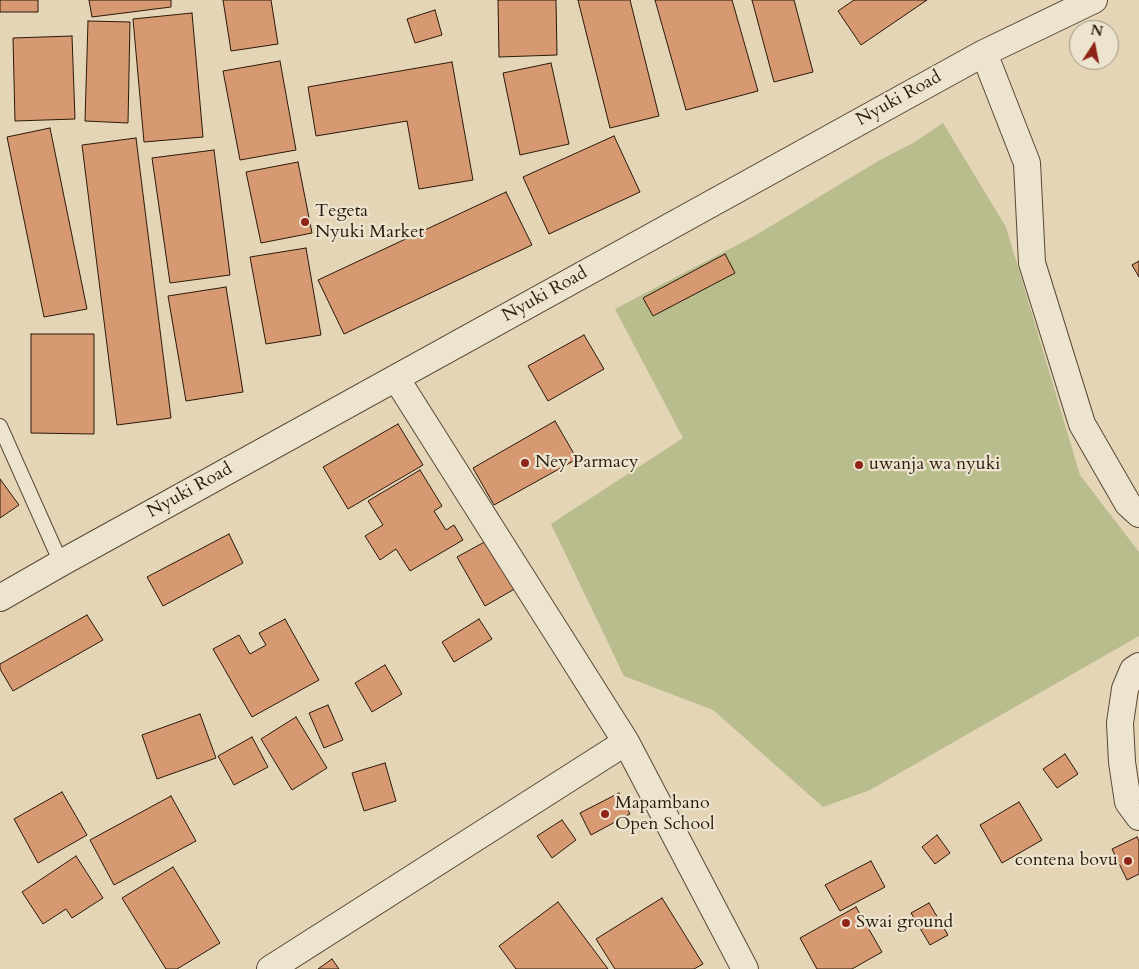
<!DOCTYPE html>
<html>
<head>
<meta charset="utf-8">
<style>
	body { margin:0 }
	#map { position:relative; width:1139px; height:969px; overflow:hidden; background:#e4d5b7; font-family:Cardo,serif }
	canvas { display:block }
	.north { position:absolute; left:1069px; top:20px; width:50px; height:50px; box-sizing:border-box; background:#ede4d0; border:1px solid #9f9380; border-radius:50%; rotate:11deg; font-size:14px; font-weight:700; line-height:20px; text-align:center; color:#2a1909 }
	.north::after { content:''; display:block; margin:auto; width:18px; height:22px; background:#8f2418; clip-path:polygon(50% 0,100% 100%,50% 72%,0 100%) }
</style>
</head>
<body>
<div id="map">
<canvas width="1139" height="969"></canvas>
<div class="north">N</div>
</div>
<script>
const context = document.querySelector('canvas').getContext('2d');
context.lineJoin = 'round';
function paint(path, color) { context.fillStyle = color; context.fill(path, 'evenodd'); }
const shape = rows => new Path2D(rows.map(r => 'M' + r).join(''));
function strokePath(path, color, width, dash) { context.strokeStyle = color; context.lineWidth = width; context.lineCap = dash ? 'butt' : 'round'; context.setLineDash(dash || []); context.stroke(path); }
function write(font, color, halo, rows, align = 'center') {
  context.font = font + ' Cardo,serif'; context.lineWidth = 4.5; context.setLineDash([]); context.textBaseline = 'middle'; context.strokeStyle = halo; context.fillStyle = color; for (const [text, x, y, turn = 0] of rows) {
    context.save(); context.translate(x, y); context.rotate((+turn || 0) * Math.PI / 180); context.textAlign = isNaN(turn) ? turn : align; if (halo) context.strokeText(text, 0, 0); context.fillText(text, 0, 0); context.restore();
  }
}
paint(shape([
	[943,123,1006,227,1080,475,1139,552,1139,636,870,790,823,807,713,710,624,676,551,524,683,438,615,309,756,235,880,160,913,143]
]), '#b9bc8c');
const building = shape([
	[0,0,38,0,38,12,0,12,0,0],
	[89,0,171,0,171,7,92,17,89,0],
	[223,0,271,0,278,44,231,51,223,0],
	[498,0,556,0,557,55,499,57,498,0],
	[578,0,630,0,659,116,610,128,578,0],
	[655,0,732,0,758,91,686,110,655,0],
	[752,0,794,0,813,72,774,82,752,0],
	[854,0,927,0,861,45,838,11,854,0],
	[435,10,442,35,415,43,407,19,435,10],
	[192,13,203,137,144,142,133,19,192,13],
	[88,21,130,22,128,123,85,121,88,21],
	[72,36,75,119,15,121,13,38,72,36],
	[280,61,296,150,240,160,223,71,280,61],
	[452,62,473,180,419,189,407,121,316,136,308,87,452,62],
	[551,63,569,144,520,155,503,73,551,63],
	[50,128,87,309,44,317,7,137,50,128],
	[614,136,640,192,549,234,523,177,614,136],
	[136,138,171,418,117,425,82,145,136,138],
	[214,150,230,275,170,283,152,158,214,150],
	[298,162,312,233,261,243,246,172,298,162],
	[506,192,532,245,344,334,318,280,506,192],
	[306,248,321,335,266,344,250,257,306,248],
	[725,254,735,273,653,316,643,298,725,254],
	[1139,261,1139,277,1132,265,1139,261],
	[226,287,243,392,186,401,168,296,226,287],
	[31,334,94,334,94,434,31,433,31,334],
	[584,335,604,369,548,401,528,366,584,335],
	[555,421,577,459,494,505,473,468,555,421],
	[398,424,423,465,348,509,323,467,398,424],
	[420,470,442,506,434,511,446,530,454,525,463,540,410,571,396,549,380,560,365,536,383,525,368,501,420,470],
	[0,479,19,505,0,518,0,479],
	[229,534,243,563,163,606,147,577,229,534],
	[490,539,518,587,485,606,457,557,490,539],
	[87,615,103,640,13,691,0,669,0,664,87,615],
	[285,619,319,680,252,717,213,649,239,635,250,654,266,645,259,633,285,619],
	[479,619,492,639,454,662,442,642,479,619],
	[385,665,402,694,372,712,355,683,385,665],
	[328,705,343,740,324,748,309,713,328,705],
	[200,714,216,758,157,779,142,735,200,714],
	[296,717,327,768,292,790,261,739,296,717],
	[252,737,268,767,234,785,218,756,252,737],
	[1065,754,1078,774,1057,788,1043,769,1065,754],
	[385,763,396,801,364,811,352,773,385,763],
	[62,792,87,835,38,863,14,819,62,792],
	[619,793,630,814,591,835,580,813,619,793],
	[171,796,196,841,114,885,90,840,171,796],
	[1019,802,1042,840,1002,863,980,825,1019,802],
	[562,820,576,840,552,858,537,836,562,820],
	[937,835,950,853,935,864,922,847,937,835],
	[1137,837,1139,841,1139,874,1127,880,1112,849,1137,837],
	[76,856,103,898,72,918,66,909,43,924,22,892,76,856],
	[871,861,885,887,840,911,825,885,871,861],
	[173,867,220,943,177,969,166,969,122,898,173,867],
	[662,898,703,964,694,969,615,969,596,939,662,898],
	[558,902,608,969,516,969,499,946,558,902],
	[929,903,948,935,930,945,911,913,929,903],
	[856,907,882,952,852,969,817,969,800,938,856,907],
	[332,959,339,969,318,969,332,959]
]);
paint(building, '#d79972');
strokePath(building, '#2a1909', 1);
const service = shape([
	[0,426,61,563]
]);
const minor = shape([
	[984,53,1027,163,1032,263,1082,424,1128,504,1139,514],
	[396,378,626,742,745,969],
	[0,598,61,563,984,53,1094,0],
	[1139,666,1133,670,1125,689,1120,723,1122,762,1128,802,1139,817],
	[270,969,626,742]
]);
strokePath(service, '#584834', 16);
strokePath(minor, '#584834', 28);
strokePath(service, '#ede4d0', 14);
strokePath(minor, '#ede4d0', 26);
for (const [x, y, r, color] of [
	[305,222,5,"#8f2418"],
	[525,463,5,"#8f2418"],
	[859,465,5,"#8f2418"],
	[605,814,5,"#8f2418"],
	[1128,861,5,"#8f2418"],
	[846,923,5,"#8f2418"]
]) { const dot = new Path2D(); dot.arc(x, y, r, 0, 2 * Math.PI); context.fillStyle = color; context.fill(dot); strokePath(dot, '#ede4d0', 2); }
write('18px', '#2a1909', '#ede4d0', [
	["Nyuki Road",899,99,-29],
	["Nyuki Road",545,295,-29],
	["Nyuki Road",190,491,-29]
]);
write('18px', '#2a1909', '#ede4d0', [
	["Tegeta",315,212],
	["Nyuki Market",315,233],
	["Ney Parmacy",535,463],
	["uwanja wa nyuki",869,465],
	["Mapambano",615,804],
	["Open School",615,825],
	["contena bovu",1118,861,"right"],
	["Swai ground",856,923]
], 'left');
</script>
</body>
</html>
